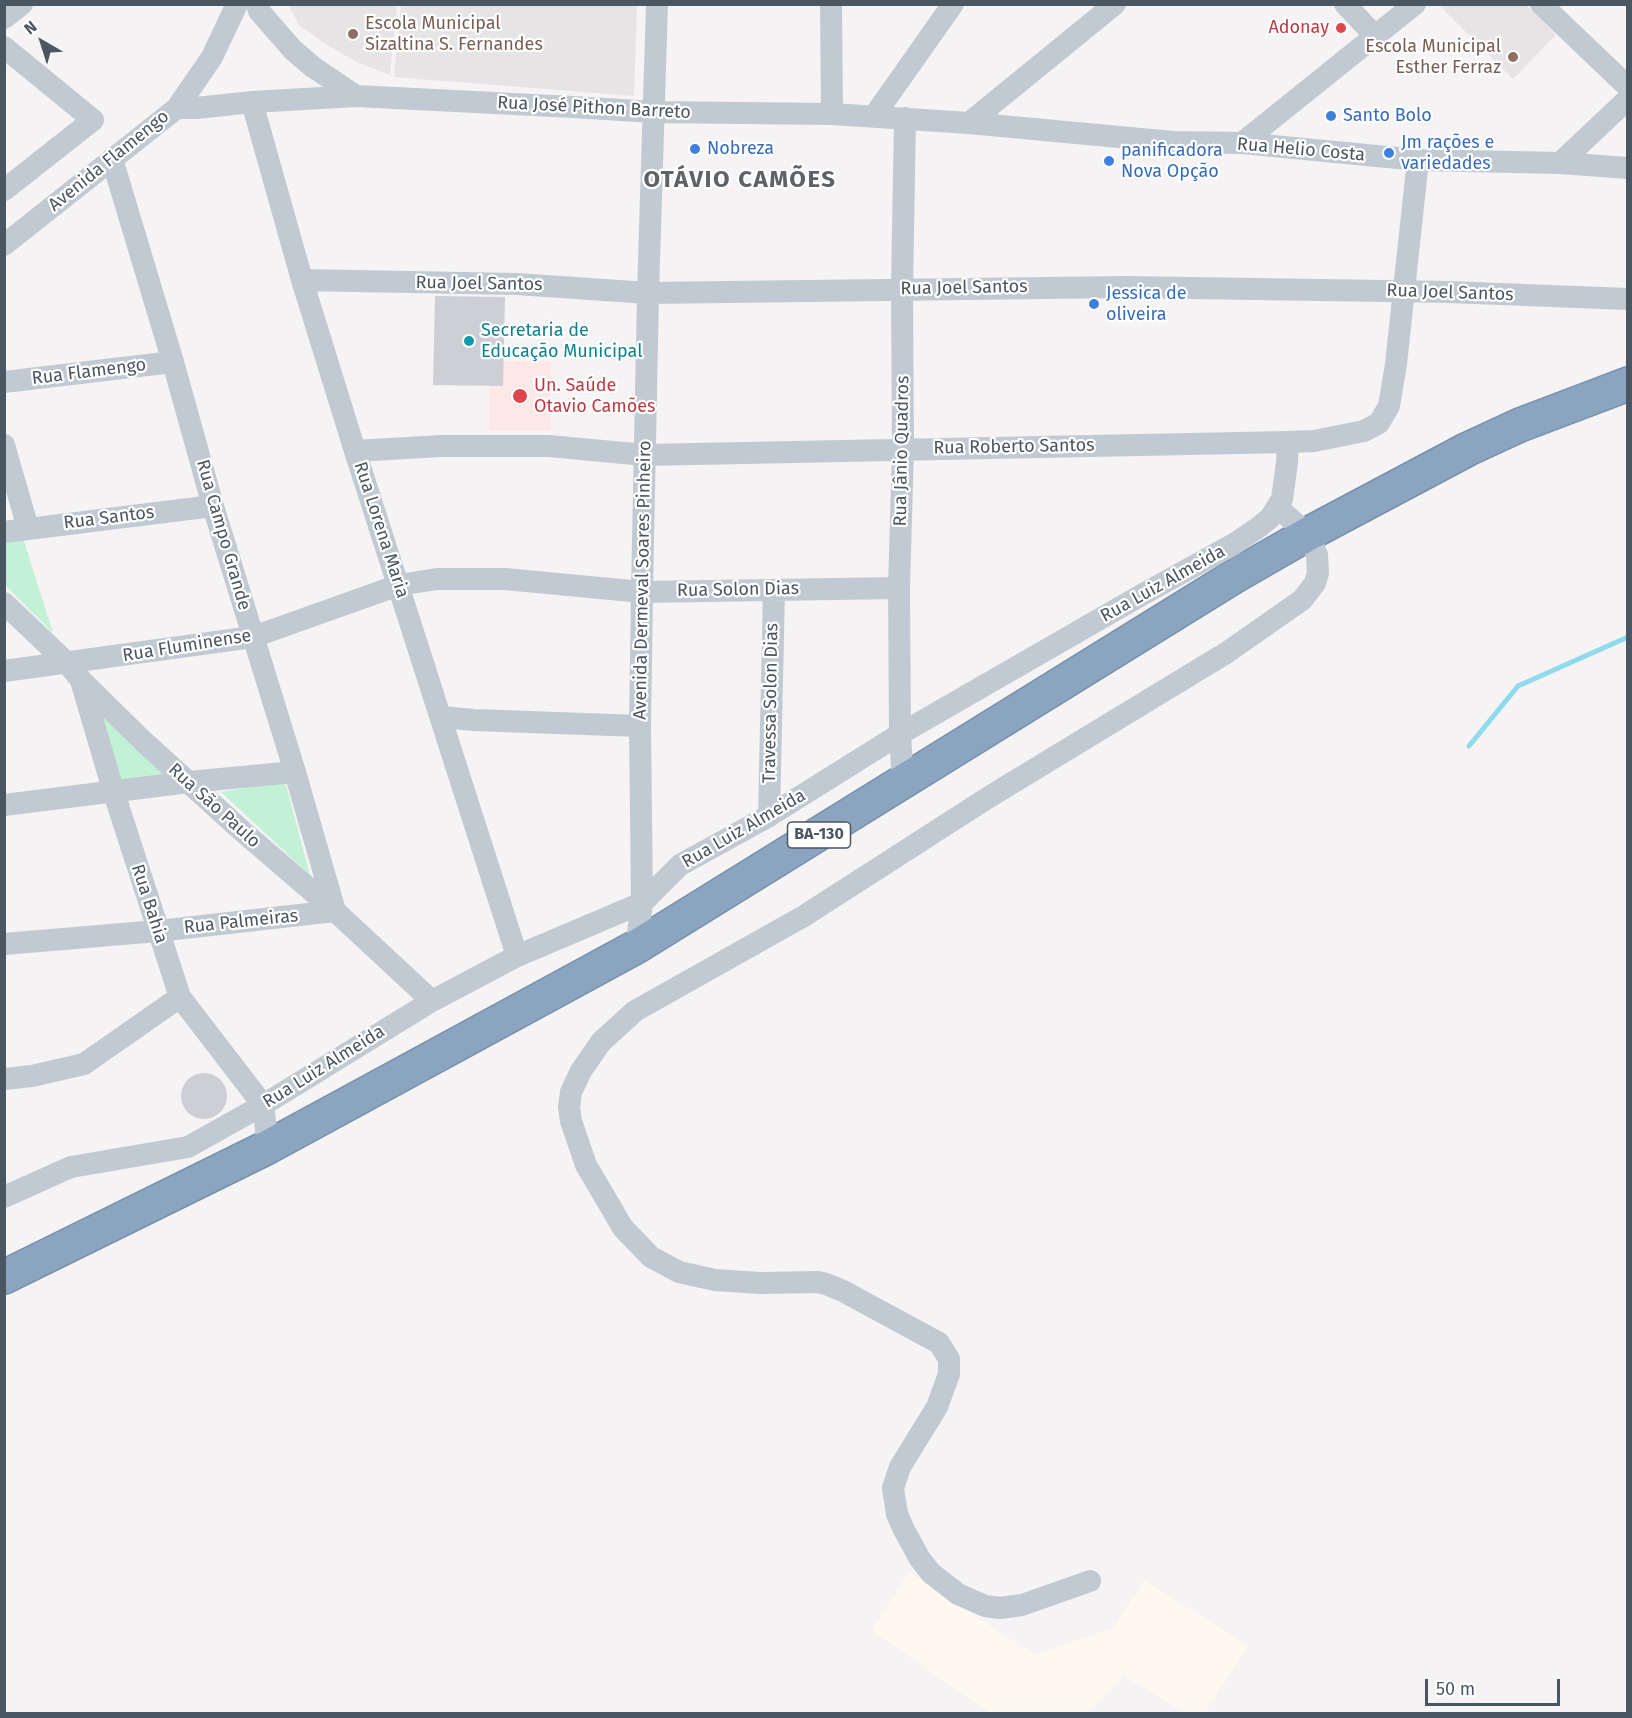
<!DOCTYPE html>
<html>
<head>
<meta charset="utf-8">
<style>
	body { margin:0 }
	#map { position:relative; width:1632px; height:1718px; overflow:hidden; background:#f5f3f3; font-family:"Fira Sans",sans-serif }
	canvas { display:block }
	.frame { position:absolute; inset:0; border:6px solid #4a5661; pointer-events:none }
	.north { position:absolute; left:12px; top:12px; width:60px; height:60px; -webkit-text-stroke:4px #fff; paint-order:stroke; rotate:321deg; font-size:16px; font-weight:700; line-height:24px; text-align:center; color:#4a5661 }
	.north::after { content:''; display:block; margin:auto; width:21px; height:27px; background:#4a5661; clip-path:polygon(50% 0,100% 100%,50% 72%,0 100%) }
	.scale { position:absolute; left:1425px; top:1679px; width:135px; height:27px; box-sizing:border-box; border:3px solid #4a5661; border-top:0; padding-left:8px; font-size:18px; line-height:21px; white-space:nowrap; color:#4a5661; -webkit-text-stroke:4px #fff; paint-order:stroke }
</style>
</head>
<body>
<div id="map">
<canvas width="1632" height="1718"></canvas>
<div class="frame"></div>
<div class="north">N</div>
<div class="scale">50 m</div>
</div>
<script>
const context = document.querySelector('canvas').getContext('2d');
context.lineJoin = 'round';
function paint(path, color) { context.fillStyle = color; context.fill(path, 'evenodd'); }
const shape = rows => new Path2D(rows.map(r => 'M' + r).join(''));
function strokePath(path, color, width, dash) { context.strokeStyle = color; context.lineWidth = width; context.lineCap = dash ? 'butt' : 'round'; context.setLineDash(dash || []); context.stroke(path); }
function write(font, color, halo, rows, align = 'center') {
  context.font = font + ' "Fira Sans",sans-serif'; context.lineWidth = 4.5; context.setLineDash([]); context.textBaseline = 'middle'; context.strokeStyle = halo; context.fillStyle = color; for (const [text, x, y, turn = 0] of rows) {
    context.save(); context.translate(x, y); context.rotate((+turn || 0) * Math.PI / 180); context.textAlign = isNaN(turn) ? turn : align; if (halo) context.strokeText(text, 0, 0); context.fillText(text, 0, 0); context.restore();
  }
}
paint(shape([
	[909,1572,1035,1655,1113,1628,1144,1580,1248,1646,1205,1713,1186,1713,1124,1676,1087,1713,992,1714,871,1630]
]), '#fdf9ef');
paint(shape([
	[1442,4,1526,5,1556,35,1513,79,1440,6],
	[288,5,397,5,390,75,356,62,324,43,299,25],
	[401,5,637,5,634,96,394,77]
]), '#e6e4e5');
paint(shape([
	[489,361,551,361,551,431,489,431]
]), '#fce8e6');
paint(shape([
	[22,535,53,633,5,585,4,540],
	[94,703,170,777,117,786],
	[285,781,310,875,221,792]
]), '#c3f1d5');
strokePath(shape([
	[1469,746,1518,686,1628,637]
]), '#90daee', 5);
paint(shape([
	[435,296,505,297,503,386,433,385],
	'181 1096a23 23 0 1 1 46 0a23 23 0 1 1-46 0Z'
]), '#cdcfd5');
const highway = shape([
	[4,1277,268,1147,636,947,1235,576,1308,534,1468,449,1520,425,1628,384]
]);
strokePath(highway, '#7690ad', 36);
strokePath(shape([
	[257,4,259,11,293,50,313,67,356,96],
	[831,4,832,114],
	[1345,4,1375,36],
	[1541,4,1628,87],
	[4,18,22,4],
	[4,47,93,120,4,190],
	[252,102,302,280,355,451,517,956],
	[177,108,196,108,252,102,356,96,573,107,653,112,832,114,969,123,1173,142,1242,143,1418,160,1560,163,1628,168],
	[874,116,953,4],
	[969,123,1115,4],
	[1242,143,1415,4],
	[1560,163,1628,99],
	[4,245,177,108,212,57,237,4],
	[302,280,517,284,648,293,1126,287,1449,292,1628,299],
	[4,382,173,362],
	[4,445,28,528],
	[355,451,441,446,549,446,645,455,1288,442,1314,441,1364,431,1379,423,1389,406,1396,364,1418,160],
	[4,532,213,506],
	[4,603,68,664,81,680,143,741,241,830,335,911,432,1001],
	[4,671,253,637,399,585,437,579,505,579,642,592,899,588],
	[82,684,114,793,180,997,263,1105,268,1147],
	[441,717,474,720,640,726],
	[903,783,900,734,899,588,903,449,902,289,905,118],
	[4,805,189,782,295,772],
	[769,816,774,590],
	[4,944,158,931,335,911,295,772,213,506,173,362,112,159],
	[636,947,642,903,640,726,642,592,648,293,657,4],
	[4,1079,32,1076,84,1064,180,997],
	[4,1197,71,1167,188,1147,263,1105,432,1001,517,956,642,903,680,865,769,816,900,734,1145,593,1234,544,1259,527,1270,518,1282,499,1287,463,1288,442],
	[1090,1581,1022,1605,1000,1608,985,1606,958,1594,931,1573,920,1559,904,1530,897,1514,893,1488,900,1467,937,1407,949,1374,949,1359,939,1343,843,1291,826,1284,818,1282,760,1283,715,1280,679,1272,651,1257,623,1228,586,1165,571,1121,569,1107,571,1092,581,1071,601,1042,635,1011,804,916,989,797,1226,653,1302,600,1315,583,1318,573,1317,555,1308,534,1278,508]
]), '#c1cad2', 22);
strokePath(highway, '#8ba5c1', 33);
for (const [x, y, r, color] of [
	[1341,28,6,"#e0444e"],
	[353,34,6,"#8d6e63"],
	[1513,57,6,"#8d6e63"],
	[1331,116,6,"#3f7fe0"],
	[695,149,6,"#3f7fe0"],
	[1389,153,6,"#3f7fe0"],
	[1109,161,6,"#3f7fe0"],
	[1094,304,6,"#3f7fe0"],
	[469,341,6,"#0f9aa8"],
	[520,396,8,"#e0444e"]
]) { const dot = new Path2D(); dot.arc(x, y, r, 0, 2 * Math.PI); context.fillStyle = color; context.fill(dot); strokePath(dot, '#fff', 2); }
for (const [x, y, w] of [
	[819,835,63]
]) { const box = new Path2D(); box.roundRect(x - w / 2, y - 13, w, 26, 4.5); context.fillStyle = '#fff'; context.fill(box); strokePath(box, '#4a5661', 1.5); }
write('bold 16px', '#4a5661', null, [
	["BA-130",819,835]
]);
write('18px', '#785e54', '#fff', [
	["Escola Municipal",365,24],
	["Sizaltina S. Fernandes",365,45],
	["Escola Municipal",1501,47,"right"],
	["Esther Ferraz",1501,68,"right"]
], 'left');
write('18px', '#be3a42', '#fff', [
	["Adonay",1329,28],
	["Un. Saúde",534,386,"left"],
	["Otavio Camões",534,407,"left"]
], 'right');
write('18px', '#4a5661', '#fff', [
	["Rua José Pithon Barreto",594,108,3],
	["Rua Helio Costa",1301,150,5],
	["Avenida Flamengo",109,161,-39],
	["Rua Joel Santos",479,284,1],
	["Rua Joel Santos",964,288,-1],
	["Rua Joel Santos",1450,293,2],
	["Rua Flamengo",89,372,-7],
	["Rua Roberto Santos",1014,447,-1],
	["Rua Jânio Quadros",902,451,-89],
	["Rua Santos",109,518,-7],
	["Rua Lorena Maria",381,530,72],
	["Rua Campo Grande",223,535,74],
	["Avenida Dermeval Soares Pinheiro",643,580,-89],
	["Rua Luiz Almeida",1163,584,-29],
	["Rua Solon Dias",738,590,-1],
	["Rua Fluminense",187,646,-9],
	["Travessa Solon Dias",771,703,-89],
	["Rua São Paulo",214,806,42],
	["Rua Luiz Almeida",744,829,-30],
	["Rua Bahia",149,904,72],
	["Rua Palmeiras",241,922,-6],
	["Rua Luiz Almeida",324,1067,-32]
]);
write('18px', '#366cbe', '#fff', [
	["Santo Bolo",1343,116],
	["Jm rações e",1401,143],
	["variedades",1401,164],
	["Nobreza",707,149],
	["panificadora",1121,151],
	["Nova Opção",1121,172],
	["Jessica de",1106,294],
	["oliveira",1106,315]
], 'left');
write('18px', '#0d838f', '#fff', [
	["Secretaria de",481,331],
	["Educação Municipal",481,352]
], 'left');
context.letterSpacing = '1.5px';
write('bold 24px', '#5f6368', '#fff', [
	["OTÁVIO CAMÕES",740,180]
]);
context.letterSpacing = '0px';
</script>
</body>
</html>
